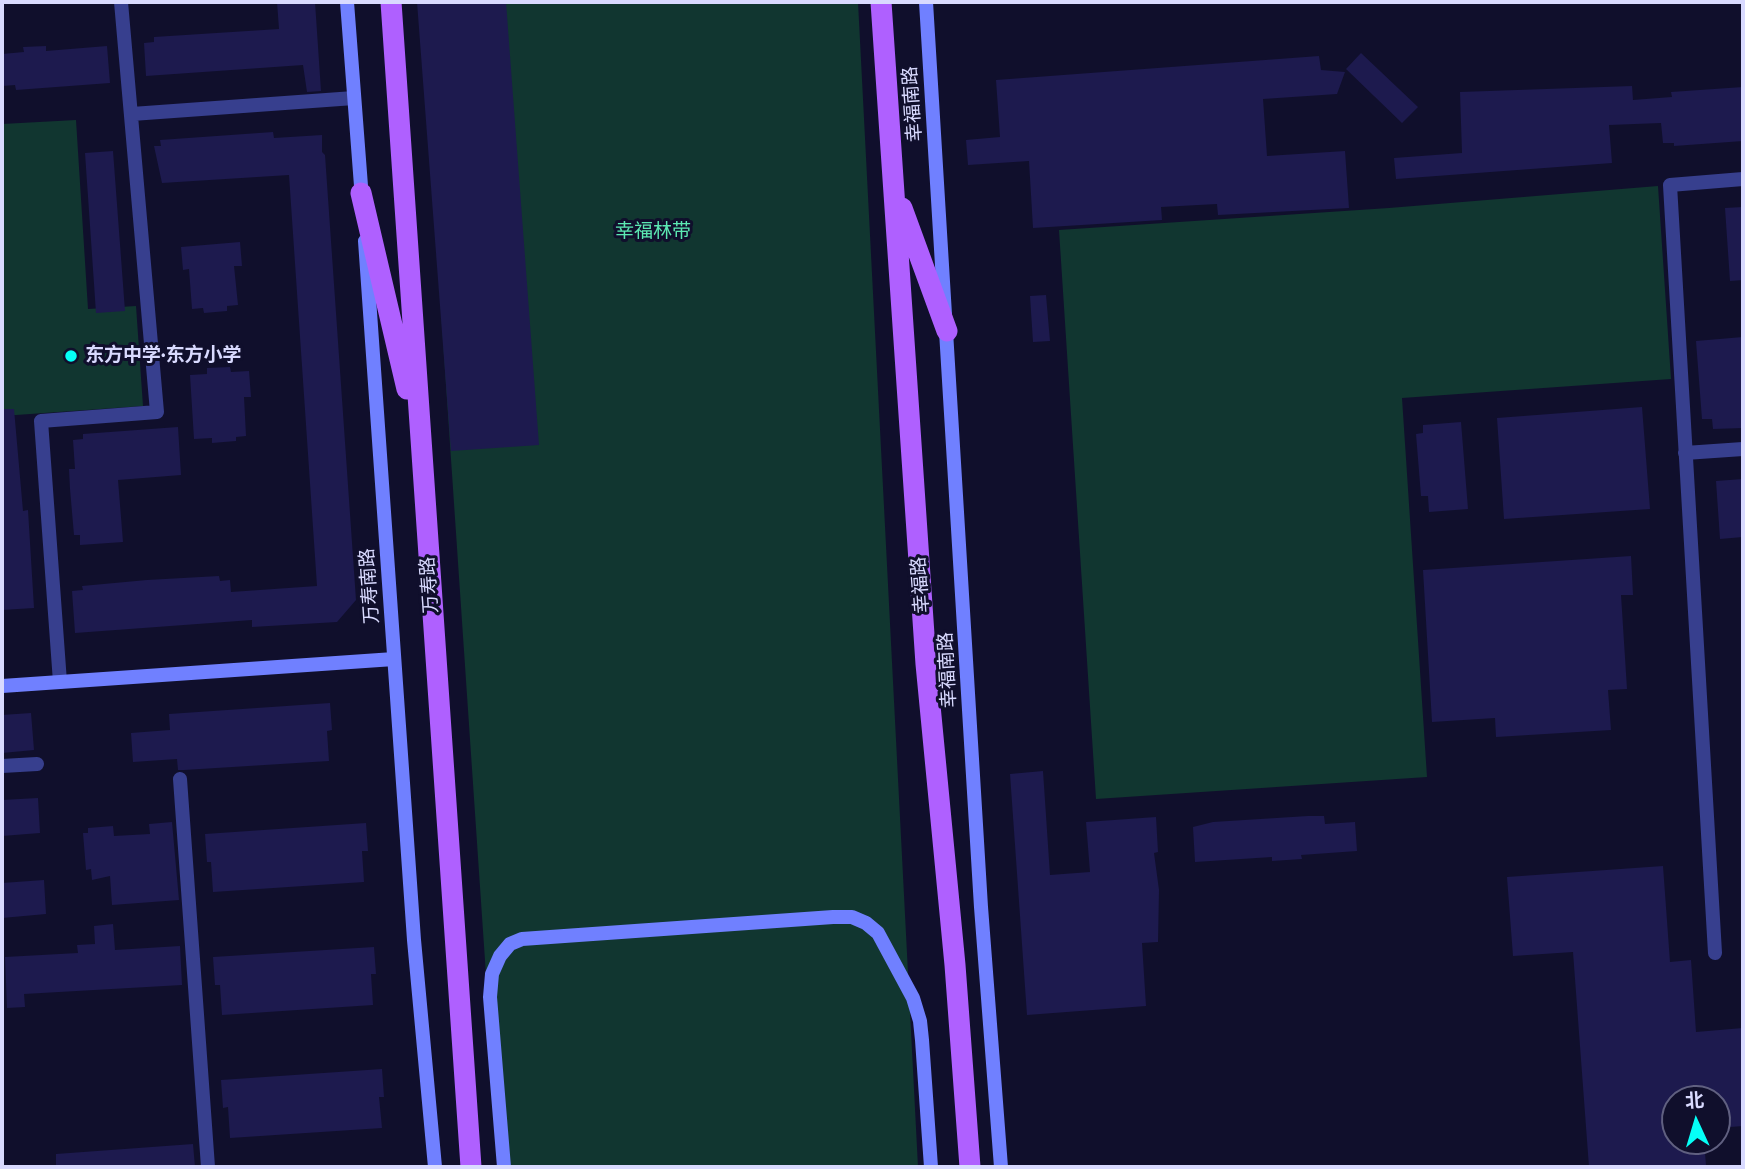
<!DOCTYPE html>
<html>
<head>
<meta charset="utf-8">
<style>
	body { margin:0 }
	#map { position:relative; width:1745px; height:1169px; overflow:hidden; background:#100f2c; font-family:"Fira Sans","Noto Sans SC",sans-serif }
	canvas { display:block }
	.frame { position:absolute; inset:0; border:4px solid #d9daff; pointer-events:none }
	.north { position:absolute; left:1661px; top:1085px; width:70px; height:70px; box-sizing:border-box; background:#100f2c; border:2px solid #606080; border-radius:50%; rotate:356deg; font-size:19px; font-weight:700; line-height:28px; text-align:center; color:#d9daff }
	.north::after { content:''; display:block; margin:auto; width:24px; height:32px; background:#05fff7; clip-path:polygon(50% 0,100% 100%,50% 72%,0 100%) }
</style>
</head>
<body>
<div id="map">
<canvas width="1745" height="1169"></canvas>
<div class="frame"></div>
<div class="north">北</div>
</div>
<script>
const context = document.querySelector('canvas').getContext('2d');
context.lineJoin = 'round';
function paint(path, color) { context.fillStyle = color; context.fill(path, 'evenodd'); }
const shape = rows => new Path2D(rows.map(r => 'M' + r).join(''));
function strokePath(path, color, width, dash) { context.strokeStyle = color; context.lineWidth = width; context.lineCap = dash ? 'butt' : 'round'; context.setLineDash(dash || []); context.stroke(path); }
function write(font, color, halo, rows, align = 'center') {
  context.font = font + ' "Fira Sans","Noto Sans SC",sans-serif'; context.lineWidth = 6; context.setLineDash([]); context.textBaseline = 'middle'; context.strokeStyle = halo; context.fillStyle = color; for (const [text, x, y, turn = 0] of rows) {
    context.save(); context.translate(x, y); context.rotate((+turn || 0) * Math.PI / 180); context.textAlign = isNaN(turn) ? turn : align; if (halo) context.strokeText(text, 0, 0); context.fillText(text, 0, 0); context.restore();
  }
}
paint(shape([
	[420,2,858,2,918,1167,499,1167],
	[76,120,88,309,136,306,143,406,2,416,2,124],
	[1658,186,1671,379,1402,398,1427,777,1096,799,1059,230,1389,208]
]), '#113630');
paint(shape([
	[277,2,315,2,321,91,307,92,303,65,146,76,144,43,154,42,154,37,279,29],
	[417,2,506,2,539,445,451,451],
	[46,46,46,51,107,46,110,83,16,90,15,85,2,86,2,54,24,52,23,47],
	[1361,53,1418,107,1402,123,1346,69],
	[1319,56,1321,70,1345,72,1337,94,1263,99,1267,156,1345,151,1349,208,1218,215,1217,204,1161,207,1162,220,1033,228,1029,161,968,165,966,140,1000,137,996,80],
	[1632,86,1633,100,1672,97,1671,92,1743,87,1743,141,1674,146,1674,143,1663,143,1661,123,1609,125,1612,163,1396,179,1394,158,1462,153,1460,92],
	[273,132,274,138,322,135,322,152,325,155,356,600,337,622,252,627,252,620,75,633,72,591,83,590,82,586,147,580,219,576,220,581,230,580,231,592,317,586,289,175,162,183,154,146,161,146,160,140],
	[113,151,125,311,96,313,85,153],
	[1743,207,1743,280,1730,281,1725,208],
	[240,242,242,266,234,266,238,305,227,306,227,311,204,313,203,308,192,309,189,269,183,270,181,247],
	[1046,295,1050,341,1033,342,1030,296],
	[1743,337,1743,428,1713,429,1712,419,1702,419,1696,341],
	[230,367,231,372,249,371,251,397,244,397,246,436,236,437,236,441,212,443,212,438,194,439,190,375,207,374,207,368],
	[1642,407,1650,509,1504,519,1497,418],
	[2,409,14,409,23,511,28,510,34,608,2,610],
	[1461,422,1468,509,1429,512,1428,496,1421,496,1416,434,1423,433,1423,425],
	[178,427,181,475,118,480,123,542,80,545,80,535,74,535,70,489,69,469,75,469,73,440,83,439,83,434],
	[1743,479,1743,537,1720,539,1716,481],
	[1631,556,1633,595,1621,595,1627,689,1608,690,1611,730,1496,737,1495,718,1432,722,1423,570],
	[330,703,332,730,327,731,329,761,184,770,178,770,177,759,133,762,131,733,170,730,169,714],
	[31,713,34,750,2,753,2,715],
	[1043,771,1050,875,1090,872,1086,822,1156,817,1158,852,1154,853,1159,890,1158,942,1142,943,1146,1006,1027,1015,1010,774],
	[38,798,40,833,2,836,2,800],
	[1308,816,1324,816,1325,824,1355,822,1357,851,1301,855,1302,859,1272,861,1272,857,1195,862,1193,827,1213,822],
	[172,822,179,900,112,905,110,876,92,880,91,869,86,870,83,833,88,833,88,828,113,826,114,836,150,834,149,824],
	[366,823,368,851,362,851,364,882,213,892,211,862,207,862,205,834],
	[1663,866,1670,962,1691,960,1696,1032,1743,1028,1743,1126,1717,1128,1717,1099,1675,1099,1675,1141,1704,1141,1706,1165,1680,1167,1589,1167,1573,952,1513,956,1507,877],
	[44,880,46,914,2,918,2,883],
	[113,924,115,950,180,946,182,985,24,994,25,1007,7,1008,5,957,78,953,77,945,95,944,94,926],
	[374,947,376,974,371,974,373,1005,222,1015,220,985,215,985,213,957],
	[382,1069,384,1097,379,1097,382,1128,230,1138,228,1107,223,1108,221,1080],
	[193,1144,195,1167,56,1167,56,1154]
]), '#1d1a4e');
strokePath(shape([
	[132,114,354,98],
	[1685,453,1743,449],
	[60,682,41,421,157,412,121,2],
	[2,766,37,764],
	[180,779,208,1167],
	[1715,953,1670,185,1743,179]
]), '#373f8e', 14);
strokePath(shape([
	[347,2,362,199],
	[926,2,981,907,1001,1167],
	[365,241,414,940,435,1167],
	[2,686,394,659],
	[504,1167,490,997,492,974,500,956,510,944,522,939,833,917,852,917,866,923,878,933,913,998,920,1021,922,1040,931,1167]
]), '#7080ff', 14);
strokePath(shape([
	[391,2,471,1167],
	[881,2,926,664,955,965,970,1167],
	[361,193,407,389],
	[902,208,947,331]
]), '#af60ff', 21);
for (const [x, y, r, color] of [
	[71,356,7,"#05fff7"]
]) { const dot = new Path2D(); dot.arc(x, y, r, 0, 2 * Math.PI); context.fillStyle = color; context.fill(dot); strokePath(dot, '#100f2c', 2.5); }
write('19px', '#d9daff', '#100f2c', [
	["幸福南路",913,104,-94],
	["万寿路",430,585,-94],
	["幸福路",921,585,-94],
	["万寿南路",370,586,-94],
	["幸福南路",948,670,-93]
]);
write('19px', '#5ce9b3', '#100f2c', [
	["幸福林带",653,232]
]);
write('bold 19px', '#d9daff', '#100f2c', [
	["东方中学·东方小学",85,356]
], 'left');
</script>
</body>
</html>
